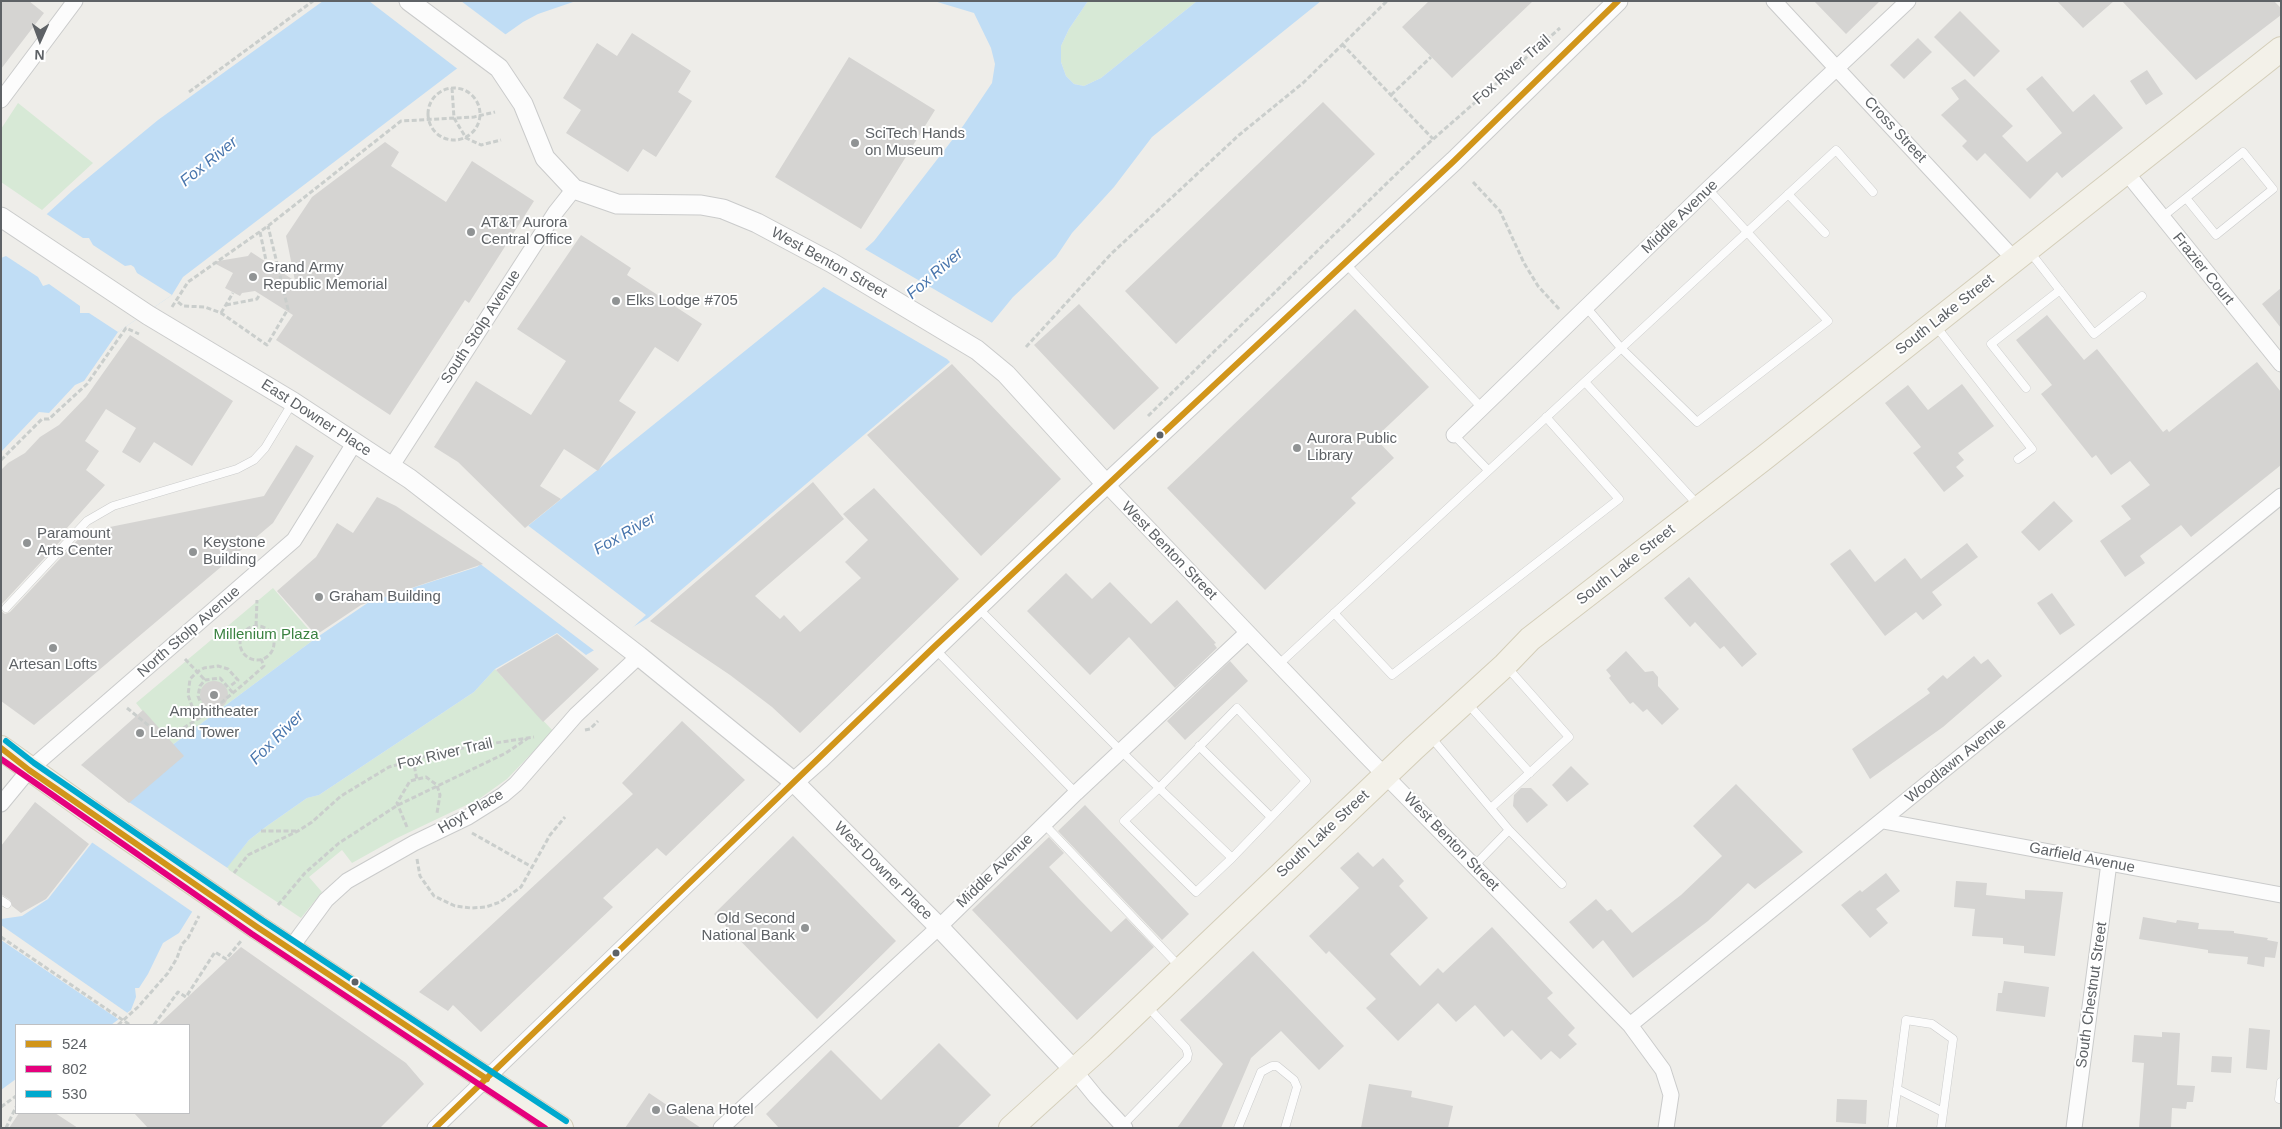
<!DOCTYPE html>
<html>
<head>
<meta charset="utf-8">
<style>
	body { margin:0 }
	#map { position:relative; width:2282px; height:1129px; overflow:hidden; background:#eeede9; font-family:Helvetica,sans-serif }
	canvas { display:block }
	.frame { position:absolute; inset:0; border:2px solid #5e6266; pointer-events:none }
	.legend { position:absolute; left:15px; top:1024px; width:175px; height:90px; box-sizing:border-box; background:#fff; border:1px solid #bfc0c2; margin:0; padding:6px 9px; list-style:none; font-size:15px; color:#5e6266 }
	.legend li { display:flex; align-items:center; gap:10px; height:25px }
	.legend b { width:25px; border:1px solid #bfc0c2 }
	.north { position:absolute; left:15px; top:15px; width:50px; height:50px; -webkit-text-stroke:4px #fff; paint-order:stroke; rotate:182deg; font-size:14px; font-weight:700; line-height:20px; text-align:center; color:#5e6266 }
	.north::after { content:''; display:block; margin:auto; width:18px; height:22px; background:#5e6266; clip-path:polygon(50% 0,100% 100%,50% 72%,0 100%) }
</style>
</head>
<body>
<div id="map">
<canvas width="2282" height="1129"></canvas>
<div class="frame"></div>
<ul class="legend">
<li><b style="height:6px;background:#d1951a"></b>524</li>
<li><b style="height:6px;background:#e5007d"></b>802</li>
<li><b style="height:6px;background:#00a9ce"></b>530</li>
</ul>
<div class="north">N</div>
</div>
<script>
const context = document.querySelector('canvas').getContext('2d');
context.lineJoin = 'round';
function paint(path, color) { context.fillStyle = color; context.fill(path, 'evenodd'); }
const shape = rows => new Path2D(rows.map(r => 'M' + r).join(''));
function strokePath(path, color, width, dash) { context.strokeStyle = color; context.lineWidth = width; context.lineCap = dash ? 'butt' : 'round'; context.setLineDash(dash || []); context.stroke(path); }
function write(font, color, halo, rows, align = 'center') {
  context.font = font + ' Helvetica,sans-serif'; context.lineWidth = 4; context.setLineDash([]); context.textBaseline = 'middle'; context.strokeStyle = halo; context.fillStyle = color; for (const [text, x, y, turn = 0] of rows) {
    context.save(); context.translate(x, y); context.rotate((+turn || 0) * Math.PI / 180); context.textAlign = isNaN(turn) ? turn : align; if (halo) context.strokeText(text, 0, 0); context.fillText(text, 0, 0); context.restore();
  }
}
paint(shape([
	[1088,1,1197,1,1101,78,1084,86,1074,84,1066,76,1061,62,1061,46,1069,29],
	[18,103,93,163,42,210,1,182,1,129],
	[273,588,316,638,171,746,136,703],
	[495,669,553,731,507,779,479,799,395,839,352,863,342,850,309,877,322,892,301,918,226,868,249,840,267,826,307,798,319,795,474,692]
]), '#d7e9d6');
paint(shape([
	[323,1,576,1,538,14,523,22,455,70,183,277,172,295,118,332,84,381,75,385,49,413,39,412,1,452,1,256,72,191,158,120],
	[934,1,1088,1,1069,29,1061,46,1061,62,1066,76,1074,84,1084,86,1101,78,1197,1,1321,1,1152,137,1114,187,1072,233,1056,257,1013,297,986,330,962,348,950,362,648,618,586,655,557,633,495,669,474,692,319,795,307,798,267,826,249,840,192,912,179,933,163,943,148,974,139,988,135,988,136,997,131,1010,111,1025,16,1025,16,1079,1,1090,1,919,22,916,48,899,131,793,171,746,316,638,369,602,477,567,818,292,874,241,963,126,992,83,995,64,991,48,974,13]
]), '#c0ddf5');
paint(shape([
	[369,1,461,1,509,37,459,70],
	[45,213,83,238,89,238,93,245,125,266,131,265,134,267,137,273,172,295,118,332,89,313,80,313,80,306,49,284,43,286,38,277,6,256,1,258,1,253],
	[863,248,994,324,988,332,964,349,952,364,947,359,822,286],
	[526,524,646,615,625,635,596,652,479,563],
	[123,798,229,869,194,913,90,841],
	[1,925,129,1014,121,1021,1,940]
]), '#eeede9');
paint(shape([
	[1,1,29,1,44,13,1,69],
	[1429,1,1533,1,1452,78,1402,27],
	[1814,1,1880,1,1846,34],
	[2057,1,2114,1,2083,28],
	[2122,1,2274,1,2281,8,2281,15,2196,80],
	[1960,11,2000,51,1974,77,1934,37],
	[632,33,691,71,678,92,692,101,656,157,643,149,628,172,566,133,581,110,563,98,597,43,617,56],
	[1918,38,1932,52,1904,79,1890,65],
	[849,57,935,110,861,229,775,177],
	[2147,70,2163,94,2146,105,2130,81],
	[2042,76,2073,112,2094,94,2123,128,2062,178,2057,172,2030,199,1985,153,1977,161,1962,146,1967,141,1941,115,1959,99,1951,88,1965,79,2013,126,2002,136,2027,162,2062,133,2026,89],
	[1323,102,1375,154,1176,344,1125,291],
	[385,142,399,152,391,166,446,202,472,161,534,201,469,303,465,300,390,415,276,340,293,315,255,291,242,293,240,296,225,288,233,273,212,262,248,256,251,252,295,281,286,236,312,197],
	[581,235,631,268,627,275,702,324,678,362,655,347,619,401,636,412,598,471,564,449,540,486,561,499,525,528,458,462,434,447,476,381,531,415,566,361,517,329],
	[2281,288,2281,328,2262,304],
	[1079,304,1159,388,1114,430,1034,345],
	[1355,309,1429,387,1375,438,1394,458,1351,498,1356,503,1265,590,1167,488],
	[2047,315,2084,360,2097,349,2163,432,2167,429,2169,432,2257,362,2281,392,2281,465,2191,537,2181,525,2140,556,2145,563,2125,577,2100,541,2131,519,2121,506,2150,485,2130,461,2111,475,2096,455,2092,458,2041,394,2052,385,2016,340],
	[130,335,233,401,192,466,154,442,140,463,122,452,136,428,106,409,85,441,99,451,86,470,105,485,59,537,66,535,1,605,1,470,8,463,25,453,40,437,59,425,86,397],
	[952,364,1061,479,981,556,867,435],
	[1962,384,1994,426,1958,453,1964,460,1956,467,1964,476,1944,492,1913,453,1921,447,1885,403,1908,385,1928,410],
	[296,445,314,456,273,523,34,725,1,701,1,611,5,614,10,612,85,532,264,496],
	[813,482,844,519,755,596,780,619,784,615,800,632,861,578,845,562,868,540,843,514,874,488,959,579,800,733,772,707,730,675,650,621],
	[377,497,396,506,483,564,361,605,316,635,277,591,316,557,337,523,353,533],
	[2054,501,2073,521,2039,551,2021,532],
	[1967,543,1978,557,1932,592,1942,605,1923,620,1916,612,1885,636,1830,564,1850,549,1875,582,1905,558,1921,579],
	[1066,573,1092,599,1110,582,1151,624,1177,600,1216,643,1214,644,1217,648,1175,688,1129,637,1090,675,1027,611],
	[1689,577,1757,654,1742,667,1724,646,1720,649,1695,622,1690,627,1664,598],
	[2052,593,2075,625,2060,635,2037,603],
	[557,634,599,669,543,722,496,670],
	[1626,651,1645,672,1653,671,1658,677,1658,686,1679,709,1662,725,1647,709,1643,712,1633,702,1630,704,1609,678,1611,676,1606,670],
	[1974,656,1981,664,1988,659,2002,676,1943,727,1870,779,1852,749,1930,693,1927,689,1943,675,1947,679],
	[1230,661,1248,681,1185,740,1167,721],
	'200 695a14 14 0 1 1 28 0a14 14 0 1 1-28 0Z',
	[143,710,184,756,129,803,81,765],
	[682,721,745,780,666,856,657,848,603,898,613,907,481,1032,453,1005,448,1011,419,992,633,794,622,783],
	[1571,766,1589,784,1567,802,1552,785],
	[1736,784,1803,852,1755,889,1748,883,1708,921,1633,978,1603,940,1593,949,1569,922,1596,899,1607,911,1611,909,1632,933,1681,895,1722,856,1693,826],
	[1521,788,1531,788,1548,805,1527,823,1513,806,1514,795],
	[35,802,89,844,46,899,21,913,12,906,10,900,1,894,1,846],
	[1085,805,1189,914,1162,940,1058,831],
	[793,836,896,941,817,1019,714,914],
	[1049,837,1064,853,1049,867,1078,898,1111,932,1126,918,1154,947,1077,1020,972,910],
	[1358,852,1373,867,1383,858,1404,881,1399,886,1428,918,1390,954,1420,986,1438,968,1443,973,1492,927,1553,993,1547,998,1575,1028,1568,1035,1577,1044,1560,1059,1551,1051,1541,1060,1512,1030,1504,1037,1475,1005,1456,1022,1438,1003,1398,1041,1366,1008,1376,999,1329,951,1326,954,1309,936,1359,888,1340,868],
	[1886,873,1900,891,1876,909,1888,923,1870,938,1841,905,1860,890,1862,892],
	[1956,881,1987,883,1986,895,2025,899,2025,890,2063,892,2055,956,2024,953,2024,946,2003,944,2003,938,1972,936,1975,909,1954,907],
	[2143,917,2176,923,2177,920,2199,923,2198,929,2234,931,2234,933,2268,938,2267,940,2278,942,2275,958,2265,957,2264,967,2247,964,2248,957,2208,953,2208,950,2139,939],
	[241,947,406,1063,424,1084,380,1128,148,1128,134,1113,189,1113,189,1025,158,1025],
	[1253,951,1344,1046,1319,1070,1281,1031,1251,1058,1221,1128,1177,1128,1223,1064,1180,1020],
	[2004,981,2049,987,2045,1017,1996,1011,1998,993,2002,993],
	[2249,1028,2270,1030,2267,1070,2246,1068],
	[2162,1032,2180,1033,2177,1085,2195,1086,2193,1102,2187,1102,2186,1109,2172,1108,2171,1128,2139,1128,2144,1063,2132,1062,2134,1035,2162,1037],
	[939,1043,991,1095,957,1128,779,1128,766,1114,831,1050,881,1100],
	[2212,1056,2232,1057,2231,1073,2211,1072],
	[1369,1084,1412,1091,1411,1097,1453,1106,1448,1128,1361,1128],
	[649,1093,701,1128,625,1128],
	[1837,1099,1867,1100,1866,1124,1836,1122],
	[19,1113,55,1113,78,1128,9,1128]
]), '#d5d4d2');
const service = shape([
	[1788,194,1825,233],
	[2161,218,2186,198,2243,152,2273,189,2216,235,2186,198],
	[2030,252,2094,334,2142,296],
	[1345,263,1482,408],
	[1586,307,1621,348,1697,422,1828,321,1708,189],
	[1935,325,2032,449,2018,459],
	[1585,382,1698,505],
	[2026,388,1991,344,2060,290],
	[1454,435,1488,470],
	[977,607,1121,751,1159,788,1232,858,1306,781,1237,708,1159,788,1124,821,1196,892,1232,858],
	[6,608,87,521,113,506,237,469,254,460,265,448,293,402],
	[1334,613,1392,675,1619,499,1546,417],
	[934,648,1076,793],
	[1278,665,1836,150,1873,192],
	[1468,704,1530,773],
	[1430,736,1509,830],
	[1199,746,1271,817],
	[1491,808,1569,737,1506,666],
	[1044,824,1179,966],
	[1474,866,1509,830,1562,884],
	[1,900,7,904],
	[2281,1082,2279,1099,2281,1099],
	[1897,1089,1943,1112],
	[1123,1125,1187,1059,1188,1054,1186,1048,1147,1006],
	[1238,1128,1261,1072,1272,1066,1277,1066,1294,1080,1297,1087,1285,1128],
	[1892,1128,1906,1020,1932,1024,1953,1039,1941,1128]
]);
const minor = shape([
	[1774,1,2015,260],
	[1,100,75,1],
	[2126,172,2281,364],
	[1454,435,1708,189,1908,1],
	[391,467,555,213,574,189],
	[1106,484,1364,754,1630,1025,1663,1070,1671,1095,1666,1128],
	[1,804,29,770,294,540,355,442],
	[1883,821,2281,895],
	[290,949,326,900,347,881,414,843,468,817,503,795,516,784,576,715,639,656],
	[1630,1025,2281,496],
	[1074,1070,1096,1097,1125,1128],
	[435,1128,794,782],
	[721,1128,939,927,1076,793,1247,633],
	[2074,1128,2109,863]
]);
const tertiary = shape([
	[409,1,499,68,523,104,545,158,574,189,617,204,701,205,723,209,757,223,832,263,977,350,1006,374,1106,484],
	[1,217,148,315,293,402,410,479,639,656,794,782,939,927,1074,1070],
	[794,782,820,759,1086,503,1454,161,1618,1]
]);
const primary = shape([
	[1,748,89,811],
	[257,927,561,1128],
	[1011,1128,1099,1048,1414,748,1505,665,1530,639,1764,458,2281,49]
]);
strokePath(service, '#cacbcb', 9);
strokePath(minor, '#cacbcb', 17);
strokePath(tertiary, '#cacbcb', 21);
strokePath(primary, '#d4ceb9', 26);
strokePath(shape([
	[1342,44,1433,139],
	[452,88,454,118,466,138,481,145,501,140],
	'428 114a26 26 0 1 1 52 0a26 26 0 1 1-52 0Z',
	[189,92,313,1],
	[1391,95,1431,57],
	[1473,182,1500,211,1524,263,1538,286,1560,310],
	[260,232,268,270],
	[178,302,183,306,205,307,221,313,267,345,288,309,268,226],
	[226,305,257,299,260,294],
	[172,307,188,282,268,226,401,121,474,117,495,112],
	[221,313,233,293],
	[1026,347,1111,254,1239,135,1303,83,1387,1],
	[1148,416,1423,148,1560,28],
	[1,460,42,419,49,419,87,384,126,328,139,334],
	'240 643a17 17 0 1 1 34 0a17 17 0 1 1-34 0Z',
	[256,626,257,600],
	[185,659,205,680],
	[202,706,194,712,188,695,190,679,197,672,204,668,218,666,228,669,238,680,229,687],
	[127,708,159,734,174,734,215,708,246,682,264,666,261,659],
	[208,713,202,706,198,696,200,686,205,680,220,678,233,693],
	[585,730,590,729,598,721],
	[413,759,417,780],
	[407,827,397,803,410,781,426,777,437,785,440,795,437,813],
	[261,831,297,831],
	[472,833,532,867],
	[417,859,420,876,434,896,455,906,471,908,486,907,500,902,521,887,550,835,565,817],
	[234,873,248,855,298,831,312,822,341,796,389,767,444,751,534,737],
	[278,905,305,873,339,843,398,805,506,753,528,738],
	[118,1025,138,1007,168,973,177,958,182,944,188,938,199,916],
	[154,1025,178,992,186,997,215,952,226,959,241,941],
	[1,1107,16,1096],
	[6,1128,16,1107]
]), '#cacecc', 3, [5, 2.5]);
strokePath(service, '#fcfcfc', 8);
strokePath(minor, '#fcfcfc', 15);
strokePath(tertiary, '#fcfcfc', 19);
strokePath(primary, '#f3f1e9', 24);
const primaryBridge = shape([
	[89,811,257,927]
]);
strokePath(primaryBridge, '#d4ceb9', 26, []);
strokePath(shape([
	[1,937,130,1025]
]), '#cacecc', 3, [5, 2.5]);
strokePath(primaryBridge, '#f3f1e9', 24);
strokePath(shape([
	[1,748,29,770,257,927,487,1079],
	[435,1128,934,647,1454,161,1618,1]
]), '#d1951a', 6);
strokePath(shape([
	[1,759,252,934,545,1128]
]), '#e5007d', 6);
strokePath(shape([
	[6,741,34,763,262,920,566,1121]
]), '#00a9ce', 6);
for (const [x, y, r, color] of [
	[855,143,5,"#909394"],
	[471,232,5,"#909394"],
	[253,277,5,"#909394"],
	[616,301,5,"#909394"],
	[1160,435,4.5,"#5e6266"],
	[1297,448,5,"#909394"],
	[27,543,5,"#909394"],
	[193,552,5,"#909394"],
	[319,597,5,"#909394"],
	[53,648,5,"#909394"],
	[214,695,5,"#909394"],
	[140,733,5,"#909394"],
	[805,928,5,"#909394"],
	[616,953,4.5,"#5e6266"],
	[355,982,4.5,"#5e6266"],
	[656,1110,5,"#909394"]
]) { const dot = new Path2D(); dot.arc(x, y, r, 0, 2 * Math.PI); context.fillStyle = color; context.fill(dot); strokePath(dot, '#fff', 2); }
write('15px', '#5e6266', '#fff', [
	["Fox River Trail",1512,70,-41],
	["Cross Street",1895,130,47],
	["Middle Avenue",1680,217,-44],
	["West Benton Street",829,263,29],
	["Frazier Court",2203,269,51],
	["South Lake Street",1945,315,-38],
	["South Stolp Avenue",481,327,-57],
	["East Downer Place",316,418,33],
	["West Benton Street",1169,551,46],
	["South Lake Street",1626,565,-38],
	["North Stolp Avenue",189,632,-41],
	["Fox River Trail",445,754,-13],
	["Woodlawn Avenue",1956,761,-39],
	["Hoyt Place",471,812,-30],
	["South Lake Street",1323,834,-43],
	["West Benton Street",1451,842,46],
	["Garfield Avenue",2082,858,11],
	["West Downer Place",883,871,45],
	["Middle Avenue",995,871,-44],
	["South Chestnut Street",2092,995,-82]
]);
write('15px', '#5e6266', '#fff', [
	["SciTech Hands",865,134],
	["on Museum",865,151],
	["AT&T Aurora",481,223],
	["Central Office",481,240],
	["Grand Army",263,268],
	["Republic Memorial",263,285],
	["Elks Lodge #705",626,301],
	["Aurora Public",1307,439],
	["Library",1307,456],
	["Paramount",37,534],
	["Arts Center",37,551],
	["Keystone",203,543],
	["Building",203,560],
	["Graham Building",329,597],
	["Artesan Lofts",53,665,"center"],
	["Amphitheater",214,712,"center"],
	["Leland Tower",150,733],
	["Old Second",795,919,"right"],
	["National Bank",795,936,"right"],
	["Galena Hotel",666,1110]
], 'left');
write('15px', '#3a8240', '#fff', [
	["Millenium Plaza",266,635]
]);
write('italic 16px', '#4976ad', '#fff', [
	["Fox River",209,162,-39],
	["Fox River",935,274,-41],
	["Fox River",625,534,-30],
	["Fox River",277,738,-45]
]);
</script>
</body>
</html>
